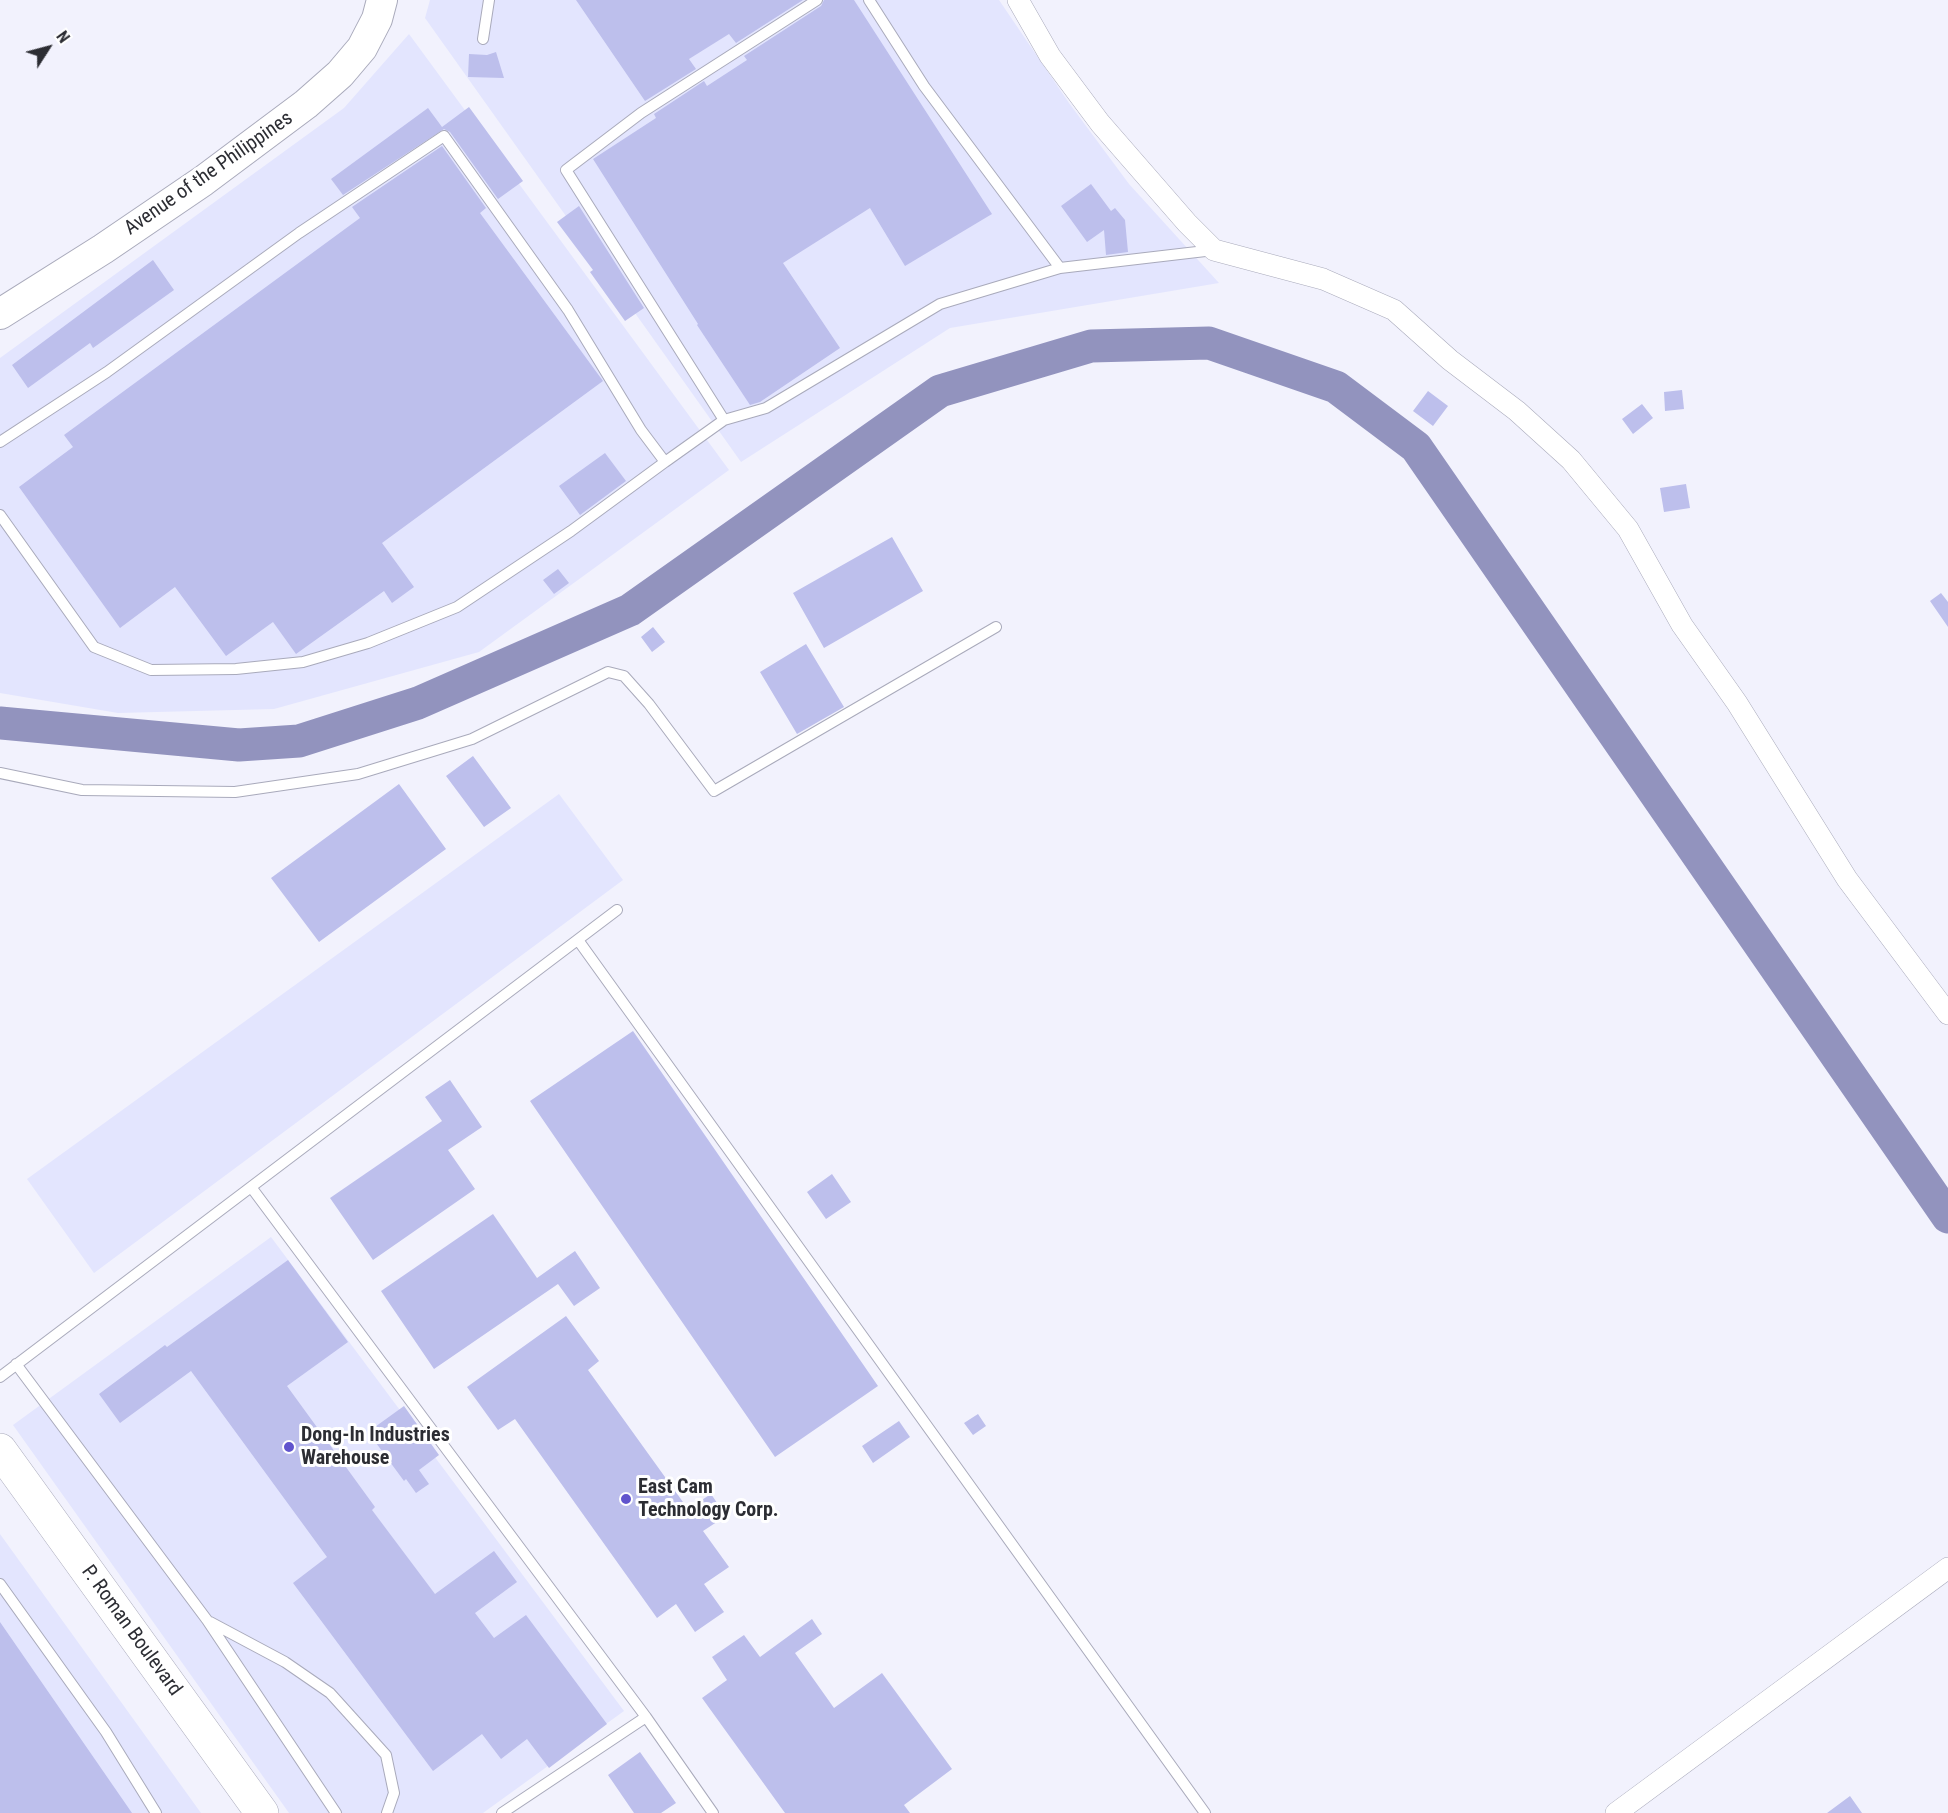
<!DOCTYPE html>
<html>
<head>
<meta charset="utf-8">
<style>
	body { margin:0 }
	#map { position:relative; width:1948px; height:1813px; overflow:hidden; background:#f2f2fd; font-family:"Roboto Condensed",sans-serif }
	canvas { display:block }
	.north { position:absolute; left:18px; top:18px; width:60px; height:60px; -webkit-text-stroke:4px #fff; paint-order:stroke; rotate:54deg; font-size:16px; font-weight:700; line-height:24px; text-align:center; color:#2c2d33 }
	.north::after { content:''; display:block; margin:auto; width:21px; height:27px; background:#2c2d33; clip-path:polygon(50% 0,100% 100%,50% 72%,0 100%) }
</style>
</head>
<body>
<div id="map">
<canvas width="1948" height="1813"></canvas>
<div class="north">N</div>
</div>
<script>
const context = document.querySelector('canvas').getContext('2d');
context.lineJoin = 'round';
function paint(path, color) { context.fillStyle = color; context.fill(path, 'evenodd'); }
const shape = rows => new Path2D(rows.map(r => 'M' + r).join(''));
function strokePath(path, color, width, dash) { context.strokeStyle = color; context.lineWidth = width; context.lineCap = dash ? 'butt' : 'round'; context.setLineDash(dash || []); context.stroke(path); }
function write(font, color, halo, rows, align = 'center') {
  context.font = font + ' "Roboto Condensed",sans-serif'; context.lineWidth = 6; context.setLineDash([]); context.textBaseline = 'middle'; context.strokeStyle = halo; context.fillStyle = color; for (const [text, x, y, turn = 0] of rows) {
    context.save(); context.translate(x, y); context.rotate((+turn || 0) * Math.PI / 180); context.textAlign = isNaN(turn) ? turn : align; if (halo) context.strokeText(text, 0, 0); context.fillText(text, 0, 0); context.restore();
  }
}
paint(shape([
	[430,0,999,0,1069,103,1129,184,1219,283,950,328,741,462,425,18],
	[409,34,729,470,479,652,274,709,118,713,0,693,0,358,344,108],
	[559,794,623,880,94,1273,27,1179],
	[271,1237,624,1711,483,1813,289,1813,13,1425],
	[0,1534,201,1813,0,1813]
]), '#e3e5fe');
strokePath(shape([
	[0,723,239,745,299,741,418,703,630,610,940,391,1091,346,1209,343,1336,387,1416,447,1948,1217]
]), '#9293be', 33);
paint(shape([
	[576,0,803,0,736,43,729,34,689,59,696,69,645,101],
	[824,0,854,0,992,214,905,266,870,208,783,263,840,348,760,402,750,405,697,325,698,324,593,159,656,118,654,114,704,81,707,86,747,60,744,56,821,6],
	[496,52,504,78,468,77,469,54,487,55],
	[469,107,523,181,498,199,450,132,444,129,343,195,331,179,428,108,442,127],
	[442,146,486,208,480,213,603,381,382,543,414,587,392,603,384,591,296,654,273,622,226,656,175,587,120,628,19,487,73,447,64,435,360,218,352,207],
	[1091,184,1111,211,1115,208,1125,220,1128,252,1106,255,1104,230,1087,242,1061,206],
	[579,206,644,308,625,321,590,272,593,270,557,222],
	[153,260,174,290,93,348,90,343,28,388,12,365],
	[1682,390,1684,409,1665,411,1664,392],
	[1428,391,1448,406,1433,426,1413,411],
	[1642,404,1653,418,1633,434,1622,419],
	[605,453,626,481,580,515,559,486],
	[1686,484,1690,508,1664,512,1660,488],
	[892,537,923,591,824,648,793,593],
	[558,569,569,583,554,594,543,580],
	[1941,593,1948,602,1948,627,1930,601],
	[653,627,665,642,652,652,641,637],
	[806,644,844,707,797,734,760,672],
	[473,756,511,808,484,827,446,776],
	[399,784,446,849,319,942,271,878],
	[633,1031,878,1386,775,1457,530,1101],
	[450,1080,482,1127,448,1150,475,1189,373,1260,330,1198,442,1121,425,1097],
	[832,1174,851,1202,826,1219,807,1192],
	[493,1214,537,1278,575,1251,600,1288,574,1306,558,1284,434,1369,381,1291],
	[288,1260,348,1342,287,1386,375,1507,372,1510,435,1594,494,1551,517,1582,475,1613,494,1638,526,1615,607,1724,549,1768,527,1739,501,1759,482,1734,433,1771,293,1583,327,1557,191,1371,120,1423,99,1394,165,1345,167,1347],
	[566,1316,599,1361,588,1370,688,1509,711,1494,726,1516,703,1531,729,1567,704,1584,724,1612,695,1632,676,1604,657,1618,515,1419,498,1430,467,1387],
	[404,1406,439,1455,419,1470,429,1484,416,1493,406,1479,404,1481,368,1432],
	[978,1414,986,1426,973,1435,964,1423],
	[899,1421,910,1437,873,1463,862,1446],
	[812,1619,822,1634,795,1653,834,1708,882,1673,952,1769,904,1805,910,1813,785,1813,702,1698,727,1680,712,1657,744,1635,760,1657],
	[0,1622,132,1813,0,1813],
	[640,1752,676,1803,661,1813,634,1813,608,1775],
	[1850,1796,1862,1813,1827,1813]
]), '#bdbfec');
const service = shape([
	[817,0,641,113,566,170,724,420,766,408,940,304,1060,268,1214,250],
	[869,0,924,86,1060,268],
	[483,39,489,0],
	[0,442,107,372,299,233,444,136,568,310,641,430,665,462,571,531,457,607,368,643,303,662,236,669,151,670,94,647,0,515],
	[665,462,724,420],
	[0,773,82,790,235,792,358,774,472,739,608,672,624,676,649,704,714,791,996,627],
	[617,910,251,1187,646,1717],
	[578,940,1205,1813],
	[16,1364,207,1620,336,1813],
	[0,1377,251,1187],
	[0,1584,106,1732,156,1813],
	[210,1622,285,1662,330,1693,386,1755,394,1793,387,1813],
	[502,1813,646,1717,713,1813]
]);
const minor = shape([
	[1018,0,1050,56,1100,123,1187,223,1214,250,1323,279,1394,310,1450,360,1517,411,1571,460,1628,529,1682,625,1737,703,1847,879,1948,1014],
	[1616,1813,1948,1568]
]);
const secondary = shape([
	[0,314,103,249,203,181,306,104,340,74,362,48,377,19,382,0]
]);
const primary = shape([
	[0,1450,262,1813]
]);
strokePath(service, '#a9aabb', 12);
strokePath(minor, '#a9aabb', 22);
strokePath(secondary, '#a9aabb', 32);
strokePath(primary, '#a9aabb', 34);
strokePath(service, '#fff', 10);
strokePath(minor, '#fff', 21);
strokePath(secondary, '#fff', 30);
strokePath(primary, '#fff', 33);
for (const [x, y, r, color] of [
	[289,1447,6,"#6154cd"],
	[626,1499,6,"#6154cd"]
]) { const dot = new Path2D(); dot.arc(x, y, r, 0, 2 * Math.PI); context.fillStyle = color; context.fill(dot); strokePath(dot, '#fff', 2); }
write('20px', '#2c2d33', '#fff', [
	["Avenue of the Philippines",209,174,-35],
	["P. Roman Boulevard",131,1631,54]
]);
write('bold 20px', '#2c2d33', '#fff', [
	["Dong-In Industries",301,1436],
	["Warehouse",301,1459],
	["East Cam",638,1488],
	["Technology Corp.",638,1511]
], 'left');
</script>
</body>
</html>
